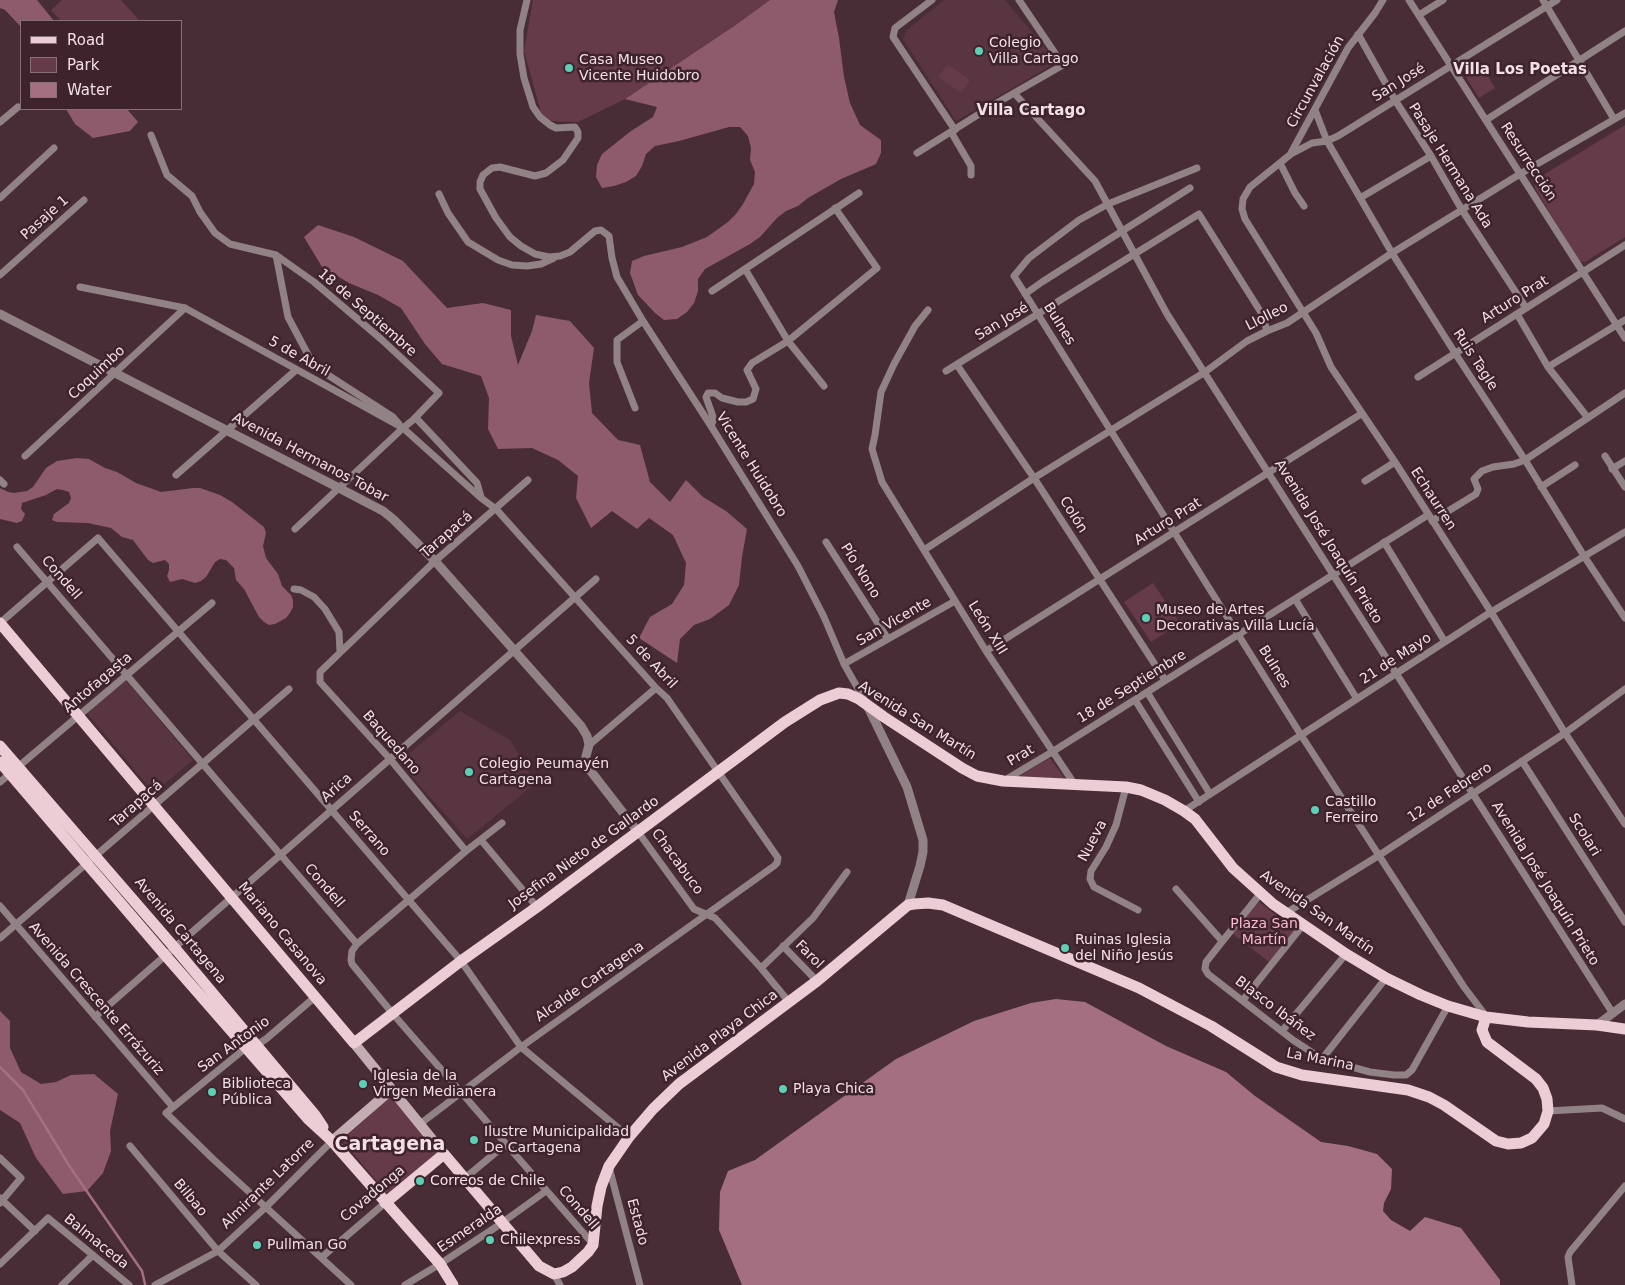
<!DOCTYPE html>
<html>
<head>
<meta charset="utf-8">
<style>
	body { margin:0 }
	#map { position:relative; width:1625px; height:1285px; overflow:hidden; background:#492d36; font-family:"DejaVu Sans",sans-serif }
	canvas { display:block }
	.legend { position:absolute; left:20px; top:20px; width:162px; height:90px; box-sizing:border-box; background:#3e232c; border:1px solid #866f76; margin:0; padding:6px 9px; list-style:none; font-size:15px; color:#f3e0e6 }
	.legend li { display:flex; align-items:center; gap:10px; height:25px }
	.legend b { width:25px; border:1px solid #866f76 }
</style>
</head>
<body>
<div id="map">
<canvas width="1625" height="1285"></canvas>
<ul class="legend">
<li><b style="height:6px;background:#eccdd6"></b>Road</li>
<li><b style="height:14px;background:#653a49"></b>Park</li>
<li><b style="height:14px;background:#a47081"></b>Water</li>
</ul>
</div>
<script>
const context = document.querySelector('canvas').getContext('2d');
context.lineJoin = 'round';
function paint(path, color) { context.fillStyle = color; context.fill(path, 'evenodd'); }
const shape = rows => new Path2D(rows.map(r => 'M' + r).join(''));
function strokePath(path, color, width, dash) { context.strokeStyle = color; context.lineWidth = width; context.lineCap = dash ? 'butt' : 'round'; context.setLineDash(dash || []); context.stroke(path); }
function write(font, color, halo, rows, align = 'center') {
  context.font = font + ' "DejaVu Sans",sans-serif'; context.lineWidth = 5; context.setLineDash([]); context.textBaseline = 'middle'; context.strokeStyle = halo; context.fillStyle = color; for (const [text, x, y, turn = 0] of rows) {
    context.save(); context.translate(x, y); context.rotate((+turn || 0) * Math.PI / 180); context.textAlign = isNaN(turn) ? turn : align; if (halo) context.strokeText(text, 0, 0); context.fillText(text, 0, 0); context.restore();
  }
}
paint(shape([
	[944,0,1005,0,1057,62,956,121,903,39,907,30],
	[125,679,193,760,154,793,86,712],
	[460,711,510,740,536,783,467,839,399,762]
]), '#583541');
paint(shape([
	[62,0,121,0,140,21,61,21,51,10],
	[533,0,770,0,737,24,625,99,578,122,551,121,542,116,524,51],
	[1480,63,1495,88,1479,98,1463,72],
	[948,64,970,80,961,93,938,77],
	[1625,125,1625,237,1585,262,1579,261,1535,188,1535,180],
	[1153,583,1180,623,1151,642,1124,602],
	[1050,758,1067,782,1013,780],
	[1258,901,1295,930,1269,962,1233,934],
	[392,1095,438,1152,387,1194,342,1140]
]), '#653a49');
paint(shape([
	[0,0,37,0,54,21,21,21,21,27,5,10,0,8],
	[770,0,838,0,834,12,839,38,844,77,850,103,860,125,881,140,881,153,876,164,841,179,808,198,798,206,786,211,777,218,760,237,750,244,705,269,698,279,698,291,694,303,687,312,677,319,664,320,655,313,638,295,630,273,632,261,644,256,682,247,707,237,728,222,736,214,743,204,754,184,755,172,750,160,751,148,748,136,740,127,729,127,679,141,655,146,646,154,642,166,636,176,626,182,614,186,602,188,596,177,597,165,602,154,631,131,653,117,657,107,625,99,737,24],
	[66,109,127,109,138,122,130,131,93,138,75,124],
	[318,225,354,237,403,261,447,308,483,303,511,310,511,336,518,365,532,331,536,315,570,321,594,348,589,383,592,413,618,440,640,445,650,482,670,502,686,480,703,497,726,511,747,529,742,557,739,585,729,605,710,619,694,625,680,639,677,663,639,638,650,617,672,604,684,585,686,563,673,535,649,518,637,529,612,511,591,528,576,498,578,476,558,460,532,448,498,449,488,429,489,398,481,376,442,364,425,344,401,308,378,295,349,283,322,267,304,237],
	[77,458,89,459,105,468,117,472,136,483,161,492,193,488,200,488,220,495,232,502,264,527,266,533,263,546,266,558,278,574,282,586,291,595,293,600,293,607,290,613,286,618,275,624,269,625,264,622,259,617,244,589,236,580,234,568,226,560,220,559,215,562,206,577,201,581,195,583,182,579,170,582,167,576,169,570,169,564,165,560,153,563,148,560,133,540,122,537,111,528,88,523,57,522,52,520,54,514,69,503,71,498,69,492,63,490,57,489,46,495,22,503,21,509,25,514,22,521,17,523,0,519,0,488,8,492,14,493,27,491,33,487,46,468,57,461],
	[0,1011,10,1021,10,1048,21,1072,41,1084,56,1082,71,1075,94,1074,118,1094,110,1131,111,1151,103,1173,87,1191,63,1194,36,1158,20,1123,0,1110]
]), '#8e5b6c');
paint(shape([
	[1056,999,1085,1002,1166,1046,1226,1072,1255,1096,1321,1142,1348,1146,1377,1154,1392,1169,1391,1189,1384,1203,1383,1211,1391,1220,1410,1231,1425,1217,1461,1228,1500,1280,1500,1285,742,1285,719,1230,720,1192,728,1171,755,1160,896,1059,974,1021,1031,1003]
]), '#a47081');
strokePath(shape([
	[0,1067,23,1090,70,1167,142,1271,145,1284]
]), '#a47081', 2.5);
strokePath(shape([
	[527,0,520,30,520,54,524,78,533,107,540,117,550,125,556,128,575,127,578,132,578,138,563,160,546,173,535,176,500,167,492,168,483,175,480,182,480,189,496,218,510,237,521,246,535,254,549,257,560,256,570,252,595,231,601,230,609,236,612,258,617,277,643,321,711,426,798,566,824,617,844,664,865,701],
	[932,0,895,28,893,37,955,130],
	[1409,0,1625,338],
	[1543,0,1614,119],
	[1557,0,1338,136,1327,141,1312,143,1291,154,1250,187,1243,199,1242,209,1245,219,1316,333,1331,367,1395,462,1491,612,1565,733,1625,824],
	[1419,15,1443,0],
	[1358,34,1395,100,1431,156,1462,210,1526,308],
	[1014,93,1095,181,1167,314,1612,1012],
	[1315,110,1327,141,1392,253,1455,353,1525,460,1584,556,1625,618],
	[1486,120,1625,31],
	[0,122,18,107],
	[951,132,971,166,971,175],
	[151,135,167,175,192,196,200,212,215,233,230,244,276,255,288,317,314,366,393,417,399,424],
	[917,153,995,104,1063,65,1019,0],
	[1291,153,1348,48,1375,13,1383,0],
	[1280,163,1295,193,1304,206],
	[1197,168,1108,204,1079,220,1029,258,1014,276,1301,735,1464,987,1486,1016],
	[439,194,448,213,468,242,498,260,512,265,527,266,541,264,554,258],
	[0,198,54,148],
	[1360,198,1431,156],
	[276,255,314,282,381,339,439,393,413,420,403,428,295,529],
	[745,269,788,341,824,386],
	[0,275,84,200],
	[80,287,185,308,403,428,481,498,496,509,656,688,667,698,778,858,777,863,774,866,521,1047,420,1124],
	[712,291,859,193],
	[1025,294,1042,282,1190,188],
	[928,310,915,326,894,364,881,392,875,435,872,449,882,482,986,651,1075,785],
	[1517,314,1548,367,1588,418],
	[957,365,1034,478,1165,680],
	[1548,367,1625,320],
	[946,371,1199,214,1262,314,1267,331],
	[1418,377,1625,245],
	[635,408,617,362,617,340,643,321],
	[416,418,477,483,481,497],
	[711,426,713,421,713,417,706,397,708,393,715,393,722,398,738,402,746,402,753,399,756,389,747,370,752,363,788,341,877,268,835,208],
	[25,456,185,308],
	[1605,456,1625,487],
	[1612,469,1625,461],
	[176,475,296,370],
	[0,480,4,484],
	[1365,481,1395,462],
	[1541,487,1575,465],
	[1432,521,1476,494,1478,489,1474,479,1482,471,1493,467,1514,464,1525,460,1625,393],
	[826,542,888,639],
	[1384,542,1445,642],
	[17,547,357,944],
	[924,550,1034,478,1205,372,1247,341,1267,331,1287,323,1392,253,1520,174,1625,113],
	[294,589,301,590,314,597,325,609,339,632,340,652],
	[1295,599,1357,699],
	[0,623,98,538,461,961,521,1047,629,1137],
	[986,651,1361,414],
	[844,664,955,601],
	[1147,692,1210,794],
	[1135,700,1199,802],
	[589,745,656,688],
	[1522,761,1625,922],
	[1005,780,1052,752,1428,515],
	[0,782,212,603],
	[1126,787,1116,825,1106,847,1091,871,1090,879,1094,887,1138,910],
	[1184,811,1491,612,1625,532],
	[502,823,466,851,357,944,352,951,351,960,352,964,393,1014,593,1244],
	[638,832,694,909,715,918,761,968,789,1002],
	[481,840,537,907],
	[466,851,390,759,320,682,320,672,435,561,528,480],
	[1176,889,1222,941],
	[1260,894,1206,962,1205,969,1208,974,1293,1040,1322,1059,1370,1072,1394,1075,1406,1075,1412,1070,1448,1006],
	[0,906,173,1107],
	[1286,913,1378,856,1565,733,1625,689],
	[0,938,289,689],
	[783,946,817,981],
	[761,968,813,918,847,872],
	[315,997,266,1039,257,1045,242,1051,166,1113,213,1159,351,1285],
	[1243,1000,1303,925],
	[95,1017,596,579],
	[1282,1031,1346,954],
	[1322,1059,1386,978],
	[1548,1111,1602,1108,1625,1119],
	[130,1146,218,1251,256,1285],
	[0,1158,21,1178,0,1203],
	[609,1167,640,1285],
	[465,1178,506,1144],
	[0,1198,35,1231],
	[322,1257,385,1203],
	[0,1264,48,1218,129,1285],
	[554,1274,560,1285],
	[62,1285,93,1255],
	[155,1285,218,1251,266,1207,332,1141],
	[405,1285,440,1264,496,1227,546,1191],
	[1572,1285,1568,1257,1570,1252,1625,1186]
]), '#918286', 7);
strokePath(shape([
	[0,314,339,488,383,511,393,519,435,561,581,726,587,736,589,745,586,756,586,765,638,832],
	[868,707,907,787,923,840,923,852,920,866,908,905],
	[1597,1025,1625,1004]
]), '#918286', 9);
strokePath(shape([
	[354,1043,444,1154],
	[332,1141,391,1090]
]), '#c4acb3', 10);
strokePath(shape([
	[0,623,354,1043,461,961,537,907,785,722,820,700,839,693,848,694,859,699,884,717,962,768,977,776,1003,781,1126,787,1141,790,1165,800,1184,811,1195,819,1233,868,1273,904,1346,954,1386,978,1421,995,1448,1006,1486,1017,1528,1022,1597,1025,1625,1029],
	[0,746,174,947,315,1115,323,1127],
	[0,762,165,955,308,1119,332,1141,440,1264,453,1285],
	[385,1203,444,1154,539,1266,554,1274,563,1272,572,1267,588,1252,593,1245,597,1206,601,1187,609,1166,629,1137,653,1109,679,1084,817,981,908,905,914,904,928,903,943,905,1139,988,1211,1026,1276,1067,1302,1075,1408,1090,1429,1097,1444,1105,1496,1141,1508,1144,1521,1143,1532,1138,1544,1124,1548,1111,1547,1099,1543,1088,1536,1079,1487,1042,1482,1030,1486,1017]
]), '#eccdd6', 11);
for (const [x, y, r, color] of [
	[979,51,5,"#5eceb7"],
	[569,68,5,"#5eceb7"],
	[1146,618,5,"#5eceb7"],
	[469,772,5,"#5eceb7"],
	[1315,810,5,"#5eceb7"],
	[1065,948,5,"#5eceb7"],
	[363,1084,5,"#5eceb7"],
	[783,1089,5,"#5eceb7"],
	[212,1092,5,"#5eceb7"],
	[474,1140,5,"#5eceb7"],
	[420,1181,5,"#5eceb7"],
	[490,1240,5,"#5eceb7"],
	[257,1245,5,"#5eceb7"]
]) { const dot = new Path2D(); dot.arc(x, y, r, 0, 2 * Math.PI); context.fillStyle = color; context.fill(dot); strokePath(dot, '#3e232c', 2); }
write('14px', '#f3e0e6', '#3e232c', [
	["Colegio",989,43],
	["Villa Cartago",989,59],
	["Casa Museo",579,60],
	["Vicente Huidobro",579,76],
	["Museo de Artes",1156,610],
	["Decorativas Villa Lucía",1156,626],
	["Colegio Peumayén",479,764],
	["Cartagena",479,780],
	["Castillo",1325,802],
	["Ferreiro",1325,818],
	["Ruinas Iglesia",1075,940],
	["del Niño Jesús",1075,956],
	["Iglesia de la",373,1076],
	["Virgen Medianera",373,1092],
	["Biblioteca",222,1084],
	["Pública",222,1100],
	["Playa Chica",793,1089],
	["Ilustre Municipalidad",484,1132],
	["De Cartagena",484,1148],
	["Correos de Chile",430,1181],
	["Chilexpress",500,1240],
	["Pullman Go",267,1245]
], 'left');
write('14px', '#f3e0e6', '#3e232c', [
	["Circunvalación",1316,82,-61],
	["San José",1399,83,-32],
	["Resurrección",1528,162,57],
	["Pasaje Hermana Ada",1450,166,58],
	["Pasaje 1",45,218,-42],
	["Arturo Prat",1515,300,-32],
	["18 de Septiembre",367,313,41],
	["Llolleo",1267,317,-27],
	["San José",1002,322,-31],
	["Bulnes",1059,324,58],
	["5 de Abril",299,357,29],
	["Ruis Tagle",1475,360,57],
	["Coquimbo",97,373,-43],
	["Avenida Hermanos Tobar",310,458,28],
	["Vicente Huidobro",751,465,58],
	["Echaurren",1433,499,57],
	["Colón",1073,515,58],
	["Arturo Prat",1168,522,-32],
	["Tarapacá",447,535,-41],
	["Avenida José Joaquín Prieto",1328,542,58],
	["Pío Nono",860,571,58],
	["Condell",61,578,49],
	["San Vicente",894,622,-30],
	["León XIII",987,628,58],
	["21 de Mayo",1396,659,-33],
	["5 de Abril",651,662,47],
	["Bulnes",1274,667,58],
	["Antofagasta",98,683,-40],
	["18 de Septiembre",1132,687,-32],
	["Avenida San Martín",917,721,32],
	["Baquedano",391,743,49],
	["Prat",1021,756,-31],
	["Arica",337,788,-41],
	["12 de Febrero",1450,793,-33],
	["Tarapacá",137,804,-41],
	["Serrano",369,834,49],
	["Scolari",1584,835,58],
	["Nueva",1093,841,-62],
	["Josefina Nieto de Gallardo",584,853,-36],
	["Chacabuco",677,862,54],
	["Avenida José Joaquín Prieto",1545,884,58],
	["Condell",324,886,49],
	["Avenida San Martín",1317,913,35],
	["Avenida Cartagena",180,931,50],
	["Mariano Casanova",282,934,50],
	["Farol",809,955,45],
	["Alcalde Cartagena",590,982,-35],
	["Avenida Crescente Errázuriz",96,999,49],
	["Blasco Ibáñez",1275,1009,37],
	["Avenida Playa Chica",720,1036,-37],
	["San Antonio",234,1045,-36],
	["La Marina",1320,1060,11],
	["Almirante Latorre",268,1184,-44],
	["Covadonga",373,1194,-40],
	["Bilbao",190,1198,50],
	["Condell",578,1208,49],
	["Estado",637,1222,75],
	["Esmeralda",470,1229,-34],
	["Balmaceda",96,1242,39]
]);
write('14px', '#fcbacf', '#3e232c', [
	["Plaza San",1264,924],
	["Martín",1264,940]
]);
write('bold 15px', '#f3e0e6', '#3e232c', [
	["Villa Los Poetas",1520,70],
	["Villa Cartago",1031,111]
]);
write('bold 19px', '#f3e0e6', '#3e232c', [
	["Cartagena",390,1145]
]);
</script>
</body>
</html>
